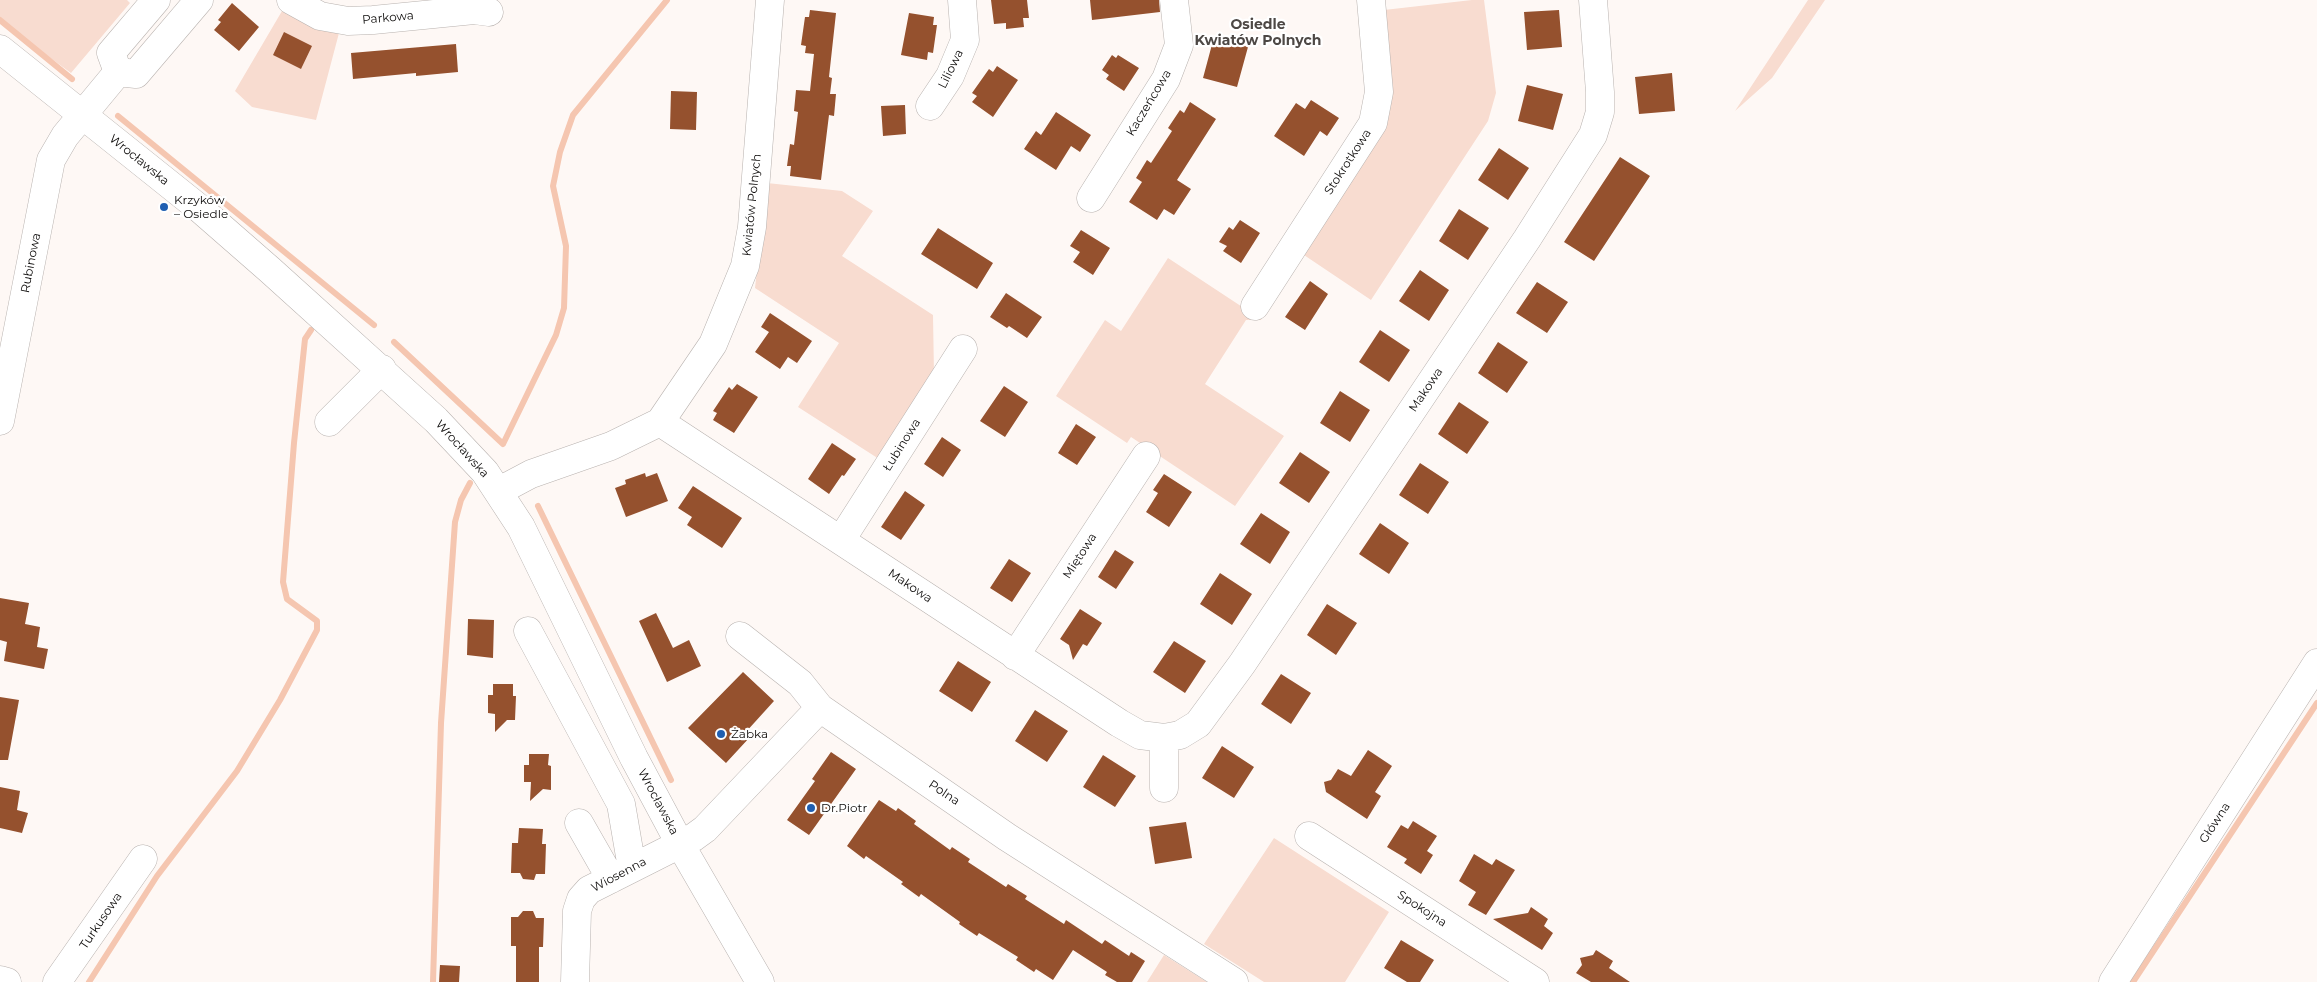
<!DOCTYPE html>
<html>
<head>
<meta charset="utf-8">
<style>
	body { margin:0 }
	canvas { display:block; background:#fef8f5 }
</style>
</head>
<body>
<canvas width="2317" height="982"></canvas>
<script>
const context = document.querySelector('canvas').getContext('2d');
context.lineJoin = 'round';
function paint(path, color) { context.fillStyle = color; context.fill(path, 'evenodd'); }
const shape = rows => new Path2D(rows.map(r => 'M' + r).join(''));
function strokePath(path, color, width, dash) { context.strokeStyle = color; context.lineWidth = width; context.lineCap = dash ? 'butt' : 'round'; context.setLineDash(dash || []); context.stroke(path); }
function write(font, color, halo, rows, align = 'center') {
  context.font = font + ' Montserrat,sans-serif'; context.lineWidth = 4.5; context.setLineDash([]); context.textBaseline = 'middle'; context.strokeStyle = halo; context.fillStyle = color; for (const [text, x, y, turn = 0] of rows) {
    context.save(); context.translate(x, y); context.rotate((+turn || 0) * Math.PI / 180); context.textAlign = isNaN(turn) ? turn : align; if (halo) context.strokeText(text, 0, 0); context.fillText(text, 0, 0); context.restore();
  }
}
paint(shape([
	[0,0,127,0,130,3,71,73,0,21],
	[1472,0,1484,0,1496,93,1488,121,1371,300,1298,251,1381,126,1384,10],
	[1808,0,1825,0,1772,78,1735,111],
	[282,11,323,28,339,33,316,120,252,107,235,91],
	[767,183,842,191,873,211,842,256,933,315,934,375,879,459,798,407,839,343,755,288],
	[1168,258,1262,320,1246,320,1205,384,1284,436,1235,506,1131,437,1127,443,1056,396,1105,320,1121,331],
	[1274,838,1389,912,1345,982,1264,982,1204,944],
	[1164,955,1207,982,1147,982]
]), '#f8dcd0');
strokePath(shape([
	[0,20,72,79],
	[118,116,374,325],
	[394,342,503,444,556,335,564,308,566,246,553,186,560,152,573,115,667,0],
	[538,506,671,780],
	[89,982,157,876,237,771,280,700,317,630,317,621,287,599,283,582,294,443,305,339,311,330],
	[433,982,441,723,455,522,461,500,470,483],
	[2133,982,2317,703]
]), '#f5c6b0', 6);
paint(shape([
	[991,0,1027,0,1029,18,1023,18,1024,27,1006,29,1006,23,994,24],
	[1090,0,1159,0,1160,12,1092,20],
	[232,3,259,27,239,51,214,30,221,22,218,20],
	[810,10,836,13,829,77,832,78,830,94,836,94,834,116,829,115,821,180,790,176,791,166,787,166,790,144,794,145,798,112,794,111,796,90,810,91,814,54,805,53,806,46,801,45,805,17,809,17],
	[1559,10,1562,47,1527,50,1524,12],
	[909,13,934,17,933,25,937,25,933,53,928,52,927,60,901,55],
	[284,32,312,46,301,69,273,55],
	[1214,37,1248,47,1237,87,1203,78],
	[456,44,458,72,416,76,416,73,353,79,351,53],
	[1112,55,1116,58,1118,55,1139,68,1124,91,1106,79,1109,75,1102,70],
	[997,66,1018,80,993,117,972,102,977,96,972,93,989,69,993,72],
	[1672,73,1675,111,1639,114,1635,77],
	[1527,85,1563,94,1553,130,1518,121],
	[671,91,697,92,696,130,670,129],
	[1311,100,1339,118,1327,136,1320,131,1304,156,1274,136,1296,103,1305,109],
	[1190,102,1216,119,1177,180,1191,189,1174,215,1164,209,1157,220,1129,202,1142,182,1136,178,1147,160,1151,163,1172,131,1168,128,1180,110,1184,113],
	[905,105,906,134,883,136,881,106],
	[1056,112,1091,135,1080,152,1071,146,1056,170,1024,149,1036,131,1041,135],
	[1499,148,1529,168,1508,200,1478,180],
	[1620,157,1650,176,1594,261,1564,242],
	[1459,209,1489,228,1468,260,1439,241],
	[1240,220,1260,233,1241,263,1223,251,1227,246,1219,242,1229,227,1233,230],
	[938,228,993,263,977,289,921,254],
	[1081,230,1110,248,1093,275,1073,262,1080,252,1070,246],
	[1420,270,1449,290,1429,321,1399,301],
	[1310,281,1328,294,1305,330,1285,317],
	[1537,282,1568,302,1547,333,1516,313],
	[1006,293,1042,317,1027,338,1009,326,1007,328,990,317],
	[770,313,812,341,797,363,788,357,780,369,755,352,769,332,761,327],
	[1380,330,1410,350,1389,382,1359,362],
	[1498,342,1528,362,1507,393,1478,373],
	[737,384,758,397,734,433,713,420,717,413,713,411,729,387,732,390],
	[1004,386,1028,402,1005,437,980,421],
	[1340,391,1370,410,1350,442,1320,423],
	[1459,402,1489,422,1467,454,1438,434],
	[1076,424,1096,437,1077,465,1058,453],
	[942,437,961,450,943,477,924,464],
	[832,443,856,459,844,476,842,475,829,494,808,479],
	[1300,452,1330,472,1309,503,1279,483],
	[1420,463,1449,482,1428,514,1399,495],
	[645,473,646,477,657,473,668,501,626,517,615,488,626,484,625,480],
	[1164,474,1192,492,1169,527,1146,512,1158,493,1153,490],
	[693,486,742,518,722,548,687,525,692,517,678,508],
	[905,491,925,505,901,540,881,527],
	[1261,513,1290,532,1270,564,1240,544],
	[1380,523,1409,543,1389,574,1359,554],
	[1115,550,1134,562,1116,589,1098,577],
	[1009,559,1031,573,1012,602,990,588],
	[1220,573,1252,594,1232,625,1200,604],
	[0,598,29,603,25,624,40,627,37,647,48,649,44,669,4,661,7,642,0,640],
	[1327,604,1357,623,1336,655,1307,635],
	[1080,609,1102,623,1087,646,1083,644,1073,660,1069,645,1060,639],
	[656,613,673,648,689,640,701,666,667,682,639,621],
	[468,619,494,620,493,658,467,655],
	[1174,641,1206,661,1185,693,1153,672],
	[958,661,991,682,972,712,939,691],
	[743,672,774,701,745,733,750,737,726,763,688,728],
	[1281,674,1311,693,1291,724,1261,704],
	[493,684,513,684,513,696,516,696,515,720,507,720,495,732,495,714,488,713,488,695,493,695],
	[0,697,19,700,8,760,0,760],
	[1035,710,1068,731,1047,762,1015,741],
	[1222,746,1254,767,1234,798,1202,778],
	[1368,750,1392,766,1375,792,1381,796,1367,819,1326,792,1324,782,1331,780,1338,769,1351,776],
	[831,752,856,769,809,835,787,820,815,781,812,779],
	[529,754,549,754,548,765,551,766,551,790,543,789,530,801,531,782,524,782,524,765,529,765],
	[1103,755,1136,776,1115,807,1083,787],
	[0,787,20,791,17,810,28,813,22,833,0,828],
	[879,800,896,811,898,808,916,821,914,824,950,850,952,847,970,859,968,862,1006,887,1008,884,1027,896,1025,899,1064,924,1066,920,1102,944,1105,940,1129,956,1131,952,1145,961,1132,982,1117,982,1105,975,1107,972,1073,950,1053,980,1036,969,1034,972,1016,960,1018,957,979,933,977,936,959,924,960,922,921,894,919,897,901,884,903,882,866,856,864,859,847,846],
	[1413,821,1437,836,1427,851,1433,855,1421,874,1404,863,1407,859,1387,847,1401,825,1408,829],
	[1186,822,1192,858,1155,864,1149,827],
	[519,828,543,829,542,844,546,844,545,874,536,874,534,880,523,879,520,873,511,873,512,843,518,843],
	[1474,854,1492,865,1496,859,1515,870,1486,915,1468,905,1476,892,1459,881],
	[1531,907,1548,919,1544,926,1553,933,1542,950,1493,919,1528,913],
	[523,911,533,911,536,918,544,918,543,947,539,947,539,982,516,982,516,946,511,946,511,917,518,917],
	[1401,940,1434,960,1420,982,1407,982,1384,968],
	[1596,950,1613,961,1609,968,1630,982,1591,982,1576,973,1582,965,1580,958,1593,955],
	[440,965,460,966,459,982,439,982]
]), '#95512e');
const minor = shape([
	[291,0,320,16,348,21,373,20,474,10,489,12],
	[0,49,199,208,270,270,436,420,485,472,521,527,634,758,680,844,760,982],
	[118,72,136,74,199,0],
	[118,72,111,53,156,0],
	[930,106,950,76,965,40,962,0],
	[1091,198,1166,79,1179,45,1174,0],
	[1255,306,1373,123,1379,92,1371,0],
	[0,421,51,160,65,136,118,72],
	[329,422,382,369],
	[660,422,1119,723,1140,735,1164,738,1180,735,1198,724,1242,664,1527,239,1593,135,1600,112,1600,92,1593,0],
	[499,491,531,474,611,446,660,422,713,344,745,266,752,227,770,0],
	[841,540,963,349],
	[528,631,621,804,632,868],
	[740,636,800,683,820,708],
	[1015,656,1146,456],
	[1164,788,1164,738],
	[579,823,611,879],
	[1309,836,1535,982],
	[0,980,7,982],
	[57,982,143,859],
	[575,982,577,911,581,899,589,890,694,837,705,829,820,708,1007,837,1234,982],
	[2113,982,2317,663]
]);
strokePath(minor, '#b8b2af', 29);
strokePath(minor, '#fff', 28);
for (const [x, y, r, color] of [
	[164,207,5,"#205fb1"],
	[721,734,5,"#205fb1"],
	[811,808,5,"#205fb1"]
]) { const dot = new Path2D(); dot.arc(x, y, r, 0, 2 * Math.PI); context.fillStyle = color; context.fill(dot); strokePath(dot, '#fff', 2); }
write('12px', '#0d0b0a', '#fff', [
	["Parkowa",388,18,-5],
	["Liliowa",951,69,-64],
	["Kaczeńcowa",1149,103,-59],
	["Wrocławska",139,160,39],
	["Stokrotkowa",1348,162,-57],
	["Kwiatów Polnych",752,205,-84],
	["Rubinowa",31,263,-79],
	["Makowa",1426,390,-56],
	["Łubinowa",902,445,-58],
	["Wrocławska",462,449,48],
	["Miętowa",1080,556,-57],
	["Makowa",910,586,34],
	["Polna",944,793,34],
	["Wrocławska",658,802,62],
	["Główna",2215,823,-57],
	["Wiosenna",619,875,-28],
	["Spokojna",1422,909,33],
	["Turkusowa",101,921,-56]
]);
write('12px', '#0d0b0a', '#fff', [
	["Krzyków",174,200],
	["– Osiedle",174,214],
	["Żabka",731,734],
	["Dr.Piotr",821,808]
], 'left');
write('bold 14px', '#4d4845', '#fff', [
	["Osiedle",1258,25],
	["Kwiatów Polnych",1258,41]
]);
</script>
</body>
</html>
